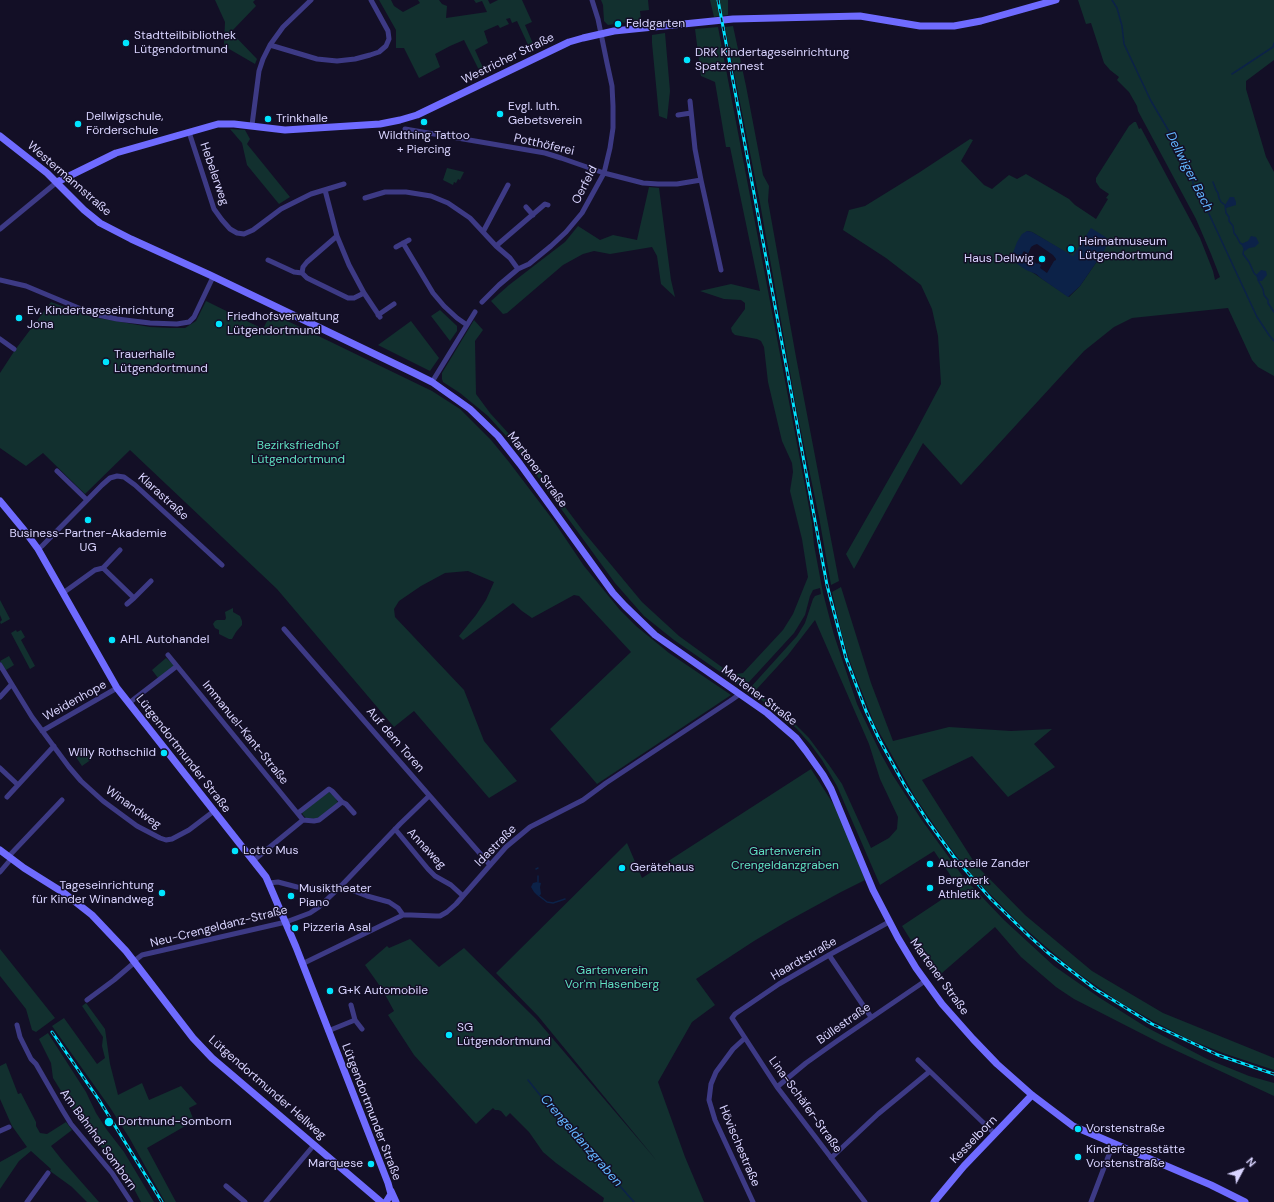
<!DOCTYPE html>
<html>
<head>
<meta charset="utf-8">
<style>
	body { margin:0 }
	#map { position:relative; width:1274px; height:1202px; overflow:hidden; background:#130f26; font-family:"DM Sans",sans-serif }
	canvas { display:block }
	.north { position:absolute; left:1222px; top:1150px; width:40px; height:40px; -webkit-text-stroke:3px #130f26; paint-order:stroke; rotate:49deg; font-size:11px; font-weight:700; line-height:16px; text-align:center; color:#d9d4ff }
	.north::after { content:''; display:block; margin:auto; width:14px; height:18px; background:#d9d4ff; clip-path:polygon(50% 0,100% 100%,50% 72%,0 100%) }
</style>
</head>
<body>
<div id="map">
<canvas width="1274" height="1202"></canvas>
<div class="north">N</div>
</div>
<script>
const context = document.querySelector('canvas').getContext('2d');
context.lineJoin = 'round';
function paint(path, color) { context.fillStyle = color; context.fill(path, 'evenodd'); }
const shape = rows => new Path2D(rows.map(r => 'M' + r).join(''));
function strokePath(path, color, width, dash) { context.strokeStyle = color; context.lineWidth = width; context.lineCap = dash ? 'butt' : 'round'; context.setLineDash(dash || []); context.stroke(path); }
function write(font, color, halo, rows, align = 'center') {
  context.font = font + ' "DM Sans",sans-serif'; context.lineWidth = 3; context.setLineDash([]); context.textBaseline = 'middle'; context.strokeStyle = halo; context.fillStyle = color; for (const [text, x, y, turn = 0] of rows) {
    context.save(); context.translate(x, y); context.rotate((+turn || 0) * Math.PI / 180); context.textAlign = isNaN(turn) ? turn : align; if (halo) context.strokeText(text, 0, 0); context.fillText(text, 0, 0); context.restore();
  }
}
paint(shape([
	[215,0,255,0,253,2,256,6,231,32,257,59,255,64,224,46,225,22],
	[379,0,391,0,394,6,403,12,420,3,418,0,439,0,442,4,447,6,446,18,487,12,482,1,476,3,474,0,488,0,490,4,498,0,522,0,532,22,525,25,534,46,530,49,517,21,512,23,510,18,506,19,509,24,500,28,498,25,484,31,488,43,475,50,484,70,480,72,464,40,450,46,435,54,440,67,419,78,404,48,396,48,396,30],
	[601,0,648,0,649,10,640,11,641,20,608,25,604,21,603,5],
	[710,0,728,0,728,15,714,17],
	[1078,0,1274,0,1274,60,1246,81,1246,89,1266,157,1274,172,1274,376,1258,367,1252,360,1228,308,1132,318,1114,327,1084,351,961,485,923,443,854,569,846,554,914,435,941,384,938,336,932,309,921,285,886,258,843,230,849,210,865,206,920,172,970,139,973,140,961,161,984,185,992,189,1009,175,1017,179,1026,174,1069,199,1075,205,1096,219,1108,199,1106,198,1109,194,1100,188,1096,182,1096,178,1129,126,1134,122,1136,122,1139,129,1141,128,1200,238,1213,271,1215,280,1220,277,1211,254,1196,219,1138,111,1137,106,1129,92,1117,80,1119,77,1110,70,1104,63,1091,23,1086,24],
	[1027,231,1032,232,1073,257,1104,251,1080,286,1069,297,1011,258],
	[733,26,746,86,763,175,769,186,768,201,796,357,839,581,831,585,819,517,798,417,760,203,725,27],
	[718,27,812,523,814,545,823,593,834,635,857,704,881,754,892,774,921,819,964,878,1004,920,1054,966,1100,998,1146,1027,1207,1059,1249,1076,1274,1083,1274,1096,1162,1044,1074,999,1056,987,1021,957,995,927,935,979,902,926,959,888,934,851,880,885,837,786,822,760,811,745,796,728,750,691,750,688,797,636,805,623,813,599,815,596,821,594,820,588,813,590,810,596,805,615,794,633,749,682,742,685,739,685,674,640,644,616,615,583,516,447,488,416,460,393,443,382,442,379,442,373,474,320,483,330,475,341,476,394,490,413,519,445,583,531,642,602,679,636,730,673,736,674,743,673,783,630,793,614,808,577,802,539,790,491,793,472,792,463,782,441,768,382,764,347,761,341,757,339,735,335,732,332,731,328,745,309,745,303,741,300,724,299,700,291,731,284,760,291,730,147,726,147,715,82,701,76,695,29],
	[815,620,869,744,880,779,898,817,897,829,889,838,871,848,842,784,829,765,809,738,787,716,755,691,788,655],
	[665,33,670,91,667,119,659,116,652,43,652,35],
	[230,129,245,130,250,139,247,144,290,197,279,204,247,165,242,143],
	[447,168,464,172,460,180,458,179,456,183,454,182,453,185,443,180],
	[649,187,659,188,671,280,675,297,661,284,657,256,652,247,610,254,594,251,583,254,563,265,507,313,503,314,491,301,509,285,565,242,578,226,600,240,613,235,637,240],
	[206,301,263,329,271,313,432,391,460,409,491,440,509,462,553,520,584,566,620,610,636,626,669,653,731,695,597,784,550,729,631,652,579,596,574,595,532,618,522,611,513,603,463,640,459,636,476,615,486,600,494,582,468,571,445,573,421,586,399,601,394,609,395,617,464,690,484,741,517,781,489,798,414,711,394,727,277,589,130,450,85,494,43,453,26,466,0,448,0,373,15,350,51,302,92,317,150,327,171,328,185,328,196,321],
	[440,310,457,326,457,331,450,341,431,316],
	[411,321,439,358,430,371,378,345],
	[841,587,871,683,893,741,949,727,1011,731,1052,729,1034,744,1055,767,1008,797,972,756,922,780,976,865,1025,915,1092,971,1163,1013,1274,1058,1274,1070,1223,1053,1188,1039,1153,1021,1118,1001,1075,971,1045,946,1021,925,974,878,945,841,915,797,874,723,849,659,841,631,832,592],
	[0,600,10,619,1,624,0,622,2,620,0,615],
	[233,608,233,612,240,616,242,621,242,625,236,632,232,639,229,639,219,634,219,630,215,628,213,624,215,621,217,620,225,620,226,618,225,612],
	[16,630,17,632,21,630,25,637,21,640,35,666,30,669,11,633],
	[9,656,14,665,6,670,0,661],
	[166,658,174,665,173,667,158,678,152,670],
	[86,750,92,759,82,766,76,757],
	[811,769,839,813,865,880,841,892,786,922,754,941,696,979,715,1005,692,1022,658,1082,685,1157,704,1202,603,1202,604,1198,556,1163,543,1152,529,1132,510,1113,506,1117,501,1111,498,1110,495,1110,493,1108,476,1124,414,1055,388,1015,394,1011,382,989,365,965,387,946,389,948,410,939,439,967,464,948,536,1019,657,1161,538,1016,496,973,627,843,642,878],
	[329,792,335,797,338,803,319,818,315,819,306,818,303,815,302,813,304,810],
	[0,949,55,1018,36,1032,32,1030,26,1009,0,976],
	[86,1003,105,1029,110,1064,118,1095,142,1083,149,1100,181,1086,197,1104,189,1108,194,1121,147,1148,176,1202,165,1202,130,1139,111,1109,52,1026,64,1018,97,1064,105,1058,102,1046,103,1037,82,1006],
	[48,1033,86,1092,96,1113,107,1130,124,1152,154,1202,141,1202,133,1187,104,1150,79,1120,53,1078,51,1063,39,1039],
	[6,1063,18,1094,21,1093,36,1122,36,1126,40,1133,47,1134,66,1122,72,1130,51,1146,62,1160,99,1202,87,1202,72,1187,50,1171,51,1169,31,1151,19,1161,0,1189,0,1162,27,1147,12,1126,0,1099,0,1066]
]), '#12302f');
paint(shape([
	[1230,197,1234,197,1236,202,1236,205,1226,208,1225,210,1225,205],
	[1091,228,1107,238,1109,241,1104,251,1080,286,1068,297,1042,279,1036,274,1026,270,1013,261,1011,258,1017,242,1022,234,1027,231,1032,232,1073,256],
	[1037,244,1053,255,1056,259,1056,260,1054,261,1047,273,1040,268,1041,265,1038,263,1037,264,1030,258,1027,262,1020,257,1024,251,1028,254,1031,247,1034,245],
	[1251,236,1256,237,1259,243,1255,247,1249,248,1245,251,1241,244,1248,241],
	[1261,270,1266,271,1267,275,1262,281,1258,281,1256,275],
	[537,882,541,883,540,887,541,894,540,895,537,895,534,892,531,887,533,883]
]), '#0c2248');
strokePath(shape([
	[1112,0,1117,8,1122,26,1124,44,1151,101,1180,150,1186,165,1190,170,1194,187,1202,195,1203,201,1257,317,1269,335,1274,341],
	[1232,74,1273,47,1274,43],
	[1213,182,1216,190,1218,193,1219,198,1221,202,1225,205,1226,213,1229,217,1229,221,1233,226,1234,233,1237,237,1240,243,1242,244],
	[1244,249,1243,254,1249,262,1254,273,1257,276],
	[1258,280,1263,289,1264,295,1268,300,1268,303,1274,312],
	[536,869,538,868],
	[538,876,538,882],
	[538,895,547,902,553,903,565,899],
	[528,1080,544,1100,634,1202]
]), '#0c2248', 1.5);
strokePath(shape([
	[270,45,317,59,337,61,355,59,370,55,379,52,386,46,389,39,388,31,371,0],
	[690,101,695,149,701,180,721,270],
	[678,115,691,113],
	[252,125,259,71,263,59,270,45,283,27,311,0],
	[405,129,545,153,561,158,604,173,643,183,658,184,677,184,701,180],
	[189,132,214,209,222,220,230,229,237,233,244,234,253,230,281,209,311,194,344,184],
	[325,190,337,236,307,262,303,267,302,273,307,278,348,298,354,298,364,293,349,265,337,236],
	[365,198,385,192,406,192,431,196,448,203,470,218,496,246,510,258,518,269],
	[526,207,533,215],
	[0,229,57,182],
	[483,232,508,185],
	[403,243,433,293,444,306,457,318,467,325],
	[496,246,545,204,548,205],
	[396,247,409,240],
	[268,260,294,272,302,273],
	[0,280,26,286,93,314,117,319,150,323,177,324,189,322,194,317,213,277],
	[364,293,380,317],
	[482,302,499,285,518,269,529,264,551,246,566,232,582,213,604,173,610,148,613,128,613,106,612,86,607,63,598,19,592,0],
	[378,315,394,304],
	[0,339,14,349],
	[432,382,475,312],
	[57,471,87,500],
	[38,549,42,546,102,485,110,478,117,476,124,477,135,485,222,565],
	[103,568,120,550],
	[63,593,95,570,103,568,134,598,127,604],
	[134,598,151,581],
	[284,629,490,865],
	[168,655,303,820,314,821,319,820,342,802,332,791,329,789,298,813],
	[0,665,32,717,69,767,81,781,103,801,137,826,160,838,166,840,172,839,189,830,214,811],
	[0,697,11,685],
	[129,703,177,666],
	[42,731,117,688],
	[0,768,17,784],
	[7,797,54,746],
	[342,802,346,804,354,813],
	[395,829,428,869,435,876,451,885,463,896],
	[8,857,62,800],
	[254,860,303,820],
	[0,872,11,859],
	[269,883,278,882,297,887,311,888,341,886,367,896,389,902,398,908,403,915],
	[829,955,871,1017],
	[134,961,142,955,286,922,310,913,319,907,341,886,400,824,429,796],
	[302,964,403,915,411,915,436,916,440,916,447,912,456,904,506,847,530,827,583,800,606,783,730,701,740,694],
	[87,1000,114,980,135,962],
	[351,1005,355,1020],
	[17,1025,20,1037,31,1059,36,1064,63,1111,71,1124,112,1173,131,1202],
	[328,1031,355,1020,362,1029],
	[745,1038,733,1049,716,1072,711,1084,709,1100,715,1120,753,1202],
	[918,1060,995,1134],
	[777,1087,806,1063,837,1041,925,981],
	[0,1131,9,1127],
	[831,1158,878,1114,929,1072],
	[226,1186,245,1202],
	[27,1202,48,1173],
	[266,1202,314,1145],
	[865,1202,777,1087,732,1018,735,1014,779,984,829,955,889,922],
	[1091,1202,1113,1144]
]), '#3d3a85', 5);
strokePath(shape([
	[0,136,47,173,84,210,100,223,131,239,210,275,414,373,432,382,470,409,498,436,520,464,613,593,625,606,655,635,767,713,796,738,806,751,823,775,831,789,873,890,898,938,916,968,942,1004,973,1039,997,1064,1032,1095,1073,1126,1211,1185,1245,1202],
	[57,182,116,153,218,124,234,124,285,130,380,124,400,120,417,115,569,42,583,38,614,31,733,19,860,16,920,26,954,26,981,21,1056,0],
	[0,501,24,530,38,549,117,688,266,877,296,947,388,1183,391,1194,386,1202],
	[0,850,24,868,64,893,92,915,126,951,193,1038,212,1058,381,1202],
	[391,1191,396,1202],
	[934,1202,964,1166,1032,1095]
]), '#6f6bff', 7);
const rail = shape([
	[718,0,827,585,846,658,866,711,879,739,905,786,927,820,954,857,991,899,1029,936,1047,952,1095,989,1152,1024,1218,1055,1274,1074],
	[52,1032,99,1100,162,1202]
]);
strokePath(rail, '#00e5ff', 3);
strokePath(rail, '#130f26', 1.5, [4.5]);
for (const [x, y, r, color] of [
	[618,24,4,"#00e5ff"],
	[126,43,4,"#00e5ff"],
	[687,60,4,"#00e5ff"],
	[500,114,4,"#00e5ff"],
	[268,119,4,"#00e5ff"],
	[424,122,4,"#00e5ff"],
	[78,124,4,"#00e5ff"],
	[1071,249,4,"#00e5ff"],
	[1042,259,4,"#00e5ff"],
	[19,318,4,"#00e5ff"],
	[219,324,4,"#00e5ff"],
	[106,362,4,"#00e5ff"],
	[88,520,4,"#00e5ff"],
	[112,640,4,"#00e5ff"],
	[164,753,4,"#00e5ff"],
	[235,851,4,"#00e5ff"],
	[930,864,4,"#00e5ff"],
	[622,868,4,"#00e5ff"],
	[930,888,4,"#00e5ff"],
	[162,893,4,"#00e5ff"],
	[291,896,4,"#00e5ff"],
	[295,928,4,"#00e5ff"],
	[330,991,4,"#00e5ff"],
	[449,1035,4,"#00e5ff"],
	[109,1122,5,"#00e5ff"],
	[1078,1129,4,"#00e5ff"],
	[1078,1157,4,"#00e5ff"],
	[371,1164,4,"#00e5ff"]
]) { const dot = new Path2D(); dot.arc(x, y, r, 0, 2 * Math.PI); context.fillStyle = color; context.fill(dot); strokePath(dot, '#130f26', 1.5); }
write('12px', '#d9d4ff', '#130f26', [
	["Feldgarten",626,24],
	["Stadtteilbibliothek",134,36],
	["Lütgendortmund",134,50],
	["DRK Kindertageseinrichtung",695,53],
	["Spatzennest",695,67],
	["Evgl. luth.",508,107],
	["Gebetsverein",508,121],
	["Dellwigschule,",86,117],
	["Förderschule",86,131],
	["Trinkhalle",276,119],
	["Wildthing Tattoo",424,136,"center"],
	["+ Piercing",424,150,"center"],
	["Heimatmuseum",1079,242],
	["Lütgendortmund",1079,256],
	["Haus Dellwig",1034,259,"right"],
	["Ev. Kindertageseinrichtung",27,311],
	["Jona",27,325],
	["Friedhofsverwaltung",227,317],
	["Lütgendortmund",227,331],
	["Trauerhalle",114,355],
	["Lütgendortmund",114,369],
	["Business-Partner-Akademie",88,534,"center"],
	["UG",88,548,"center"],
	["AHL Autohandel",120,640],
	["Willy Rothschild",156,753,"right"],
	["Lotto Mus",243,851],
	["Autoteile Zander",938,864],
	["Gerätehaus",630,868],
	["Bergwerk",938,881],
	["Athletik",938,895],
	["Tageseinrichtung",154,886,"right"],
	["für Kinder Winandweg",154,900,"right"],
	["Musiktheater",299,889],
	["Piano",299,903],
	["Pizzeria Asal",303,928],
	["G+K Automobile",338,991],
	["SG",457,1028],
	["Lütgendortmund",457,1042],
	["Dortmund-Somborn",118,1122],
	["Vorstenstraße",1086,1129],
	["Kindertagesstätte",1086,1150],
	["Vorstenstraße",1086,1164],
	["Marquese",363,1164,"right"]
], 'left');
write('12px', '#d9d4ff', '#130f26', [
	["Westricher Straße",508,59,-26],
	["Potthöferei",544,145,13],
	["Hebelerweg",214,174,71],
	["Westermannstraße",69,179,41],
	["Oerfeld",585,185,-63],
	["Martener Straße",537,470,53],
	["Klarastraße",163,497,42],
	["Martener Straße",759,696,37],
	["Weidenhope",75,701,-29],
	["Immanuel-Kant-Straße",245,733,51],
	["Auf dem Toren",395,740,49],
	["Lütgendortmunder Straße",183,754,52],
	["Winandweg",133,808,35],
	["Idastraße",496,846,-45],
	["Annaweg",426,849,47],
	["Neu-Crengeldanz-Straße",219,927,-14],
	["Haardtstraße",804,959,-30],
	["Martener Straße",939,977,54],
	["Büllestraße",844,1024,-35],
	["Lütgendortmunder Hellweg",267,1088,41],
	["Lina-Schäfer-Straße",805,1105,54],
	["Lütgendortmunder Straße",371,1112,69],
	["Am Bahnhof Somborn",98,1140,54],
	["Kesselborn",974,1140,-46],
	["Hövischestraße",739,1146,67]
]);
write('12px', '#5fe0c0', '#130f26', [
	["Bezirksfriedhof",298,446],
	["Lütgendortmund",298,460],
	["Gartenverein",785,852],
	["Crengeldanzgraben",785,866],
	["Gartenverein",612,971],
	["Vor'm Hasenberg",612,985]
]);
write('italic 13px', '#62b6ff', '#130f26', [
	["Dellwiger Bach",1189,172,63],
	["Crengeldanzgraben",581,1141,49]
]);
</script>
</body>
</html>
